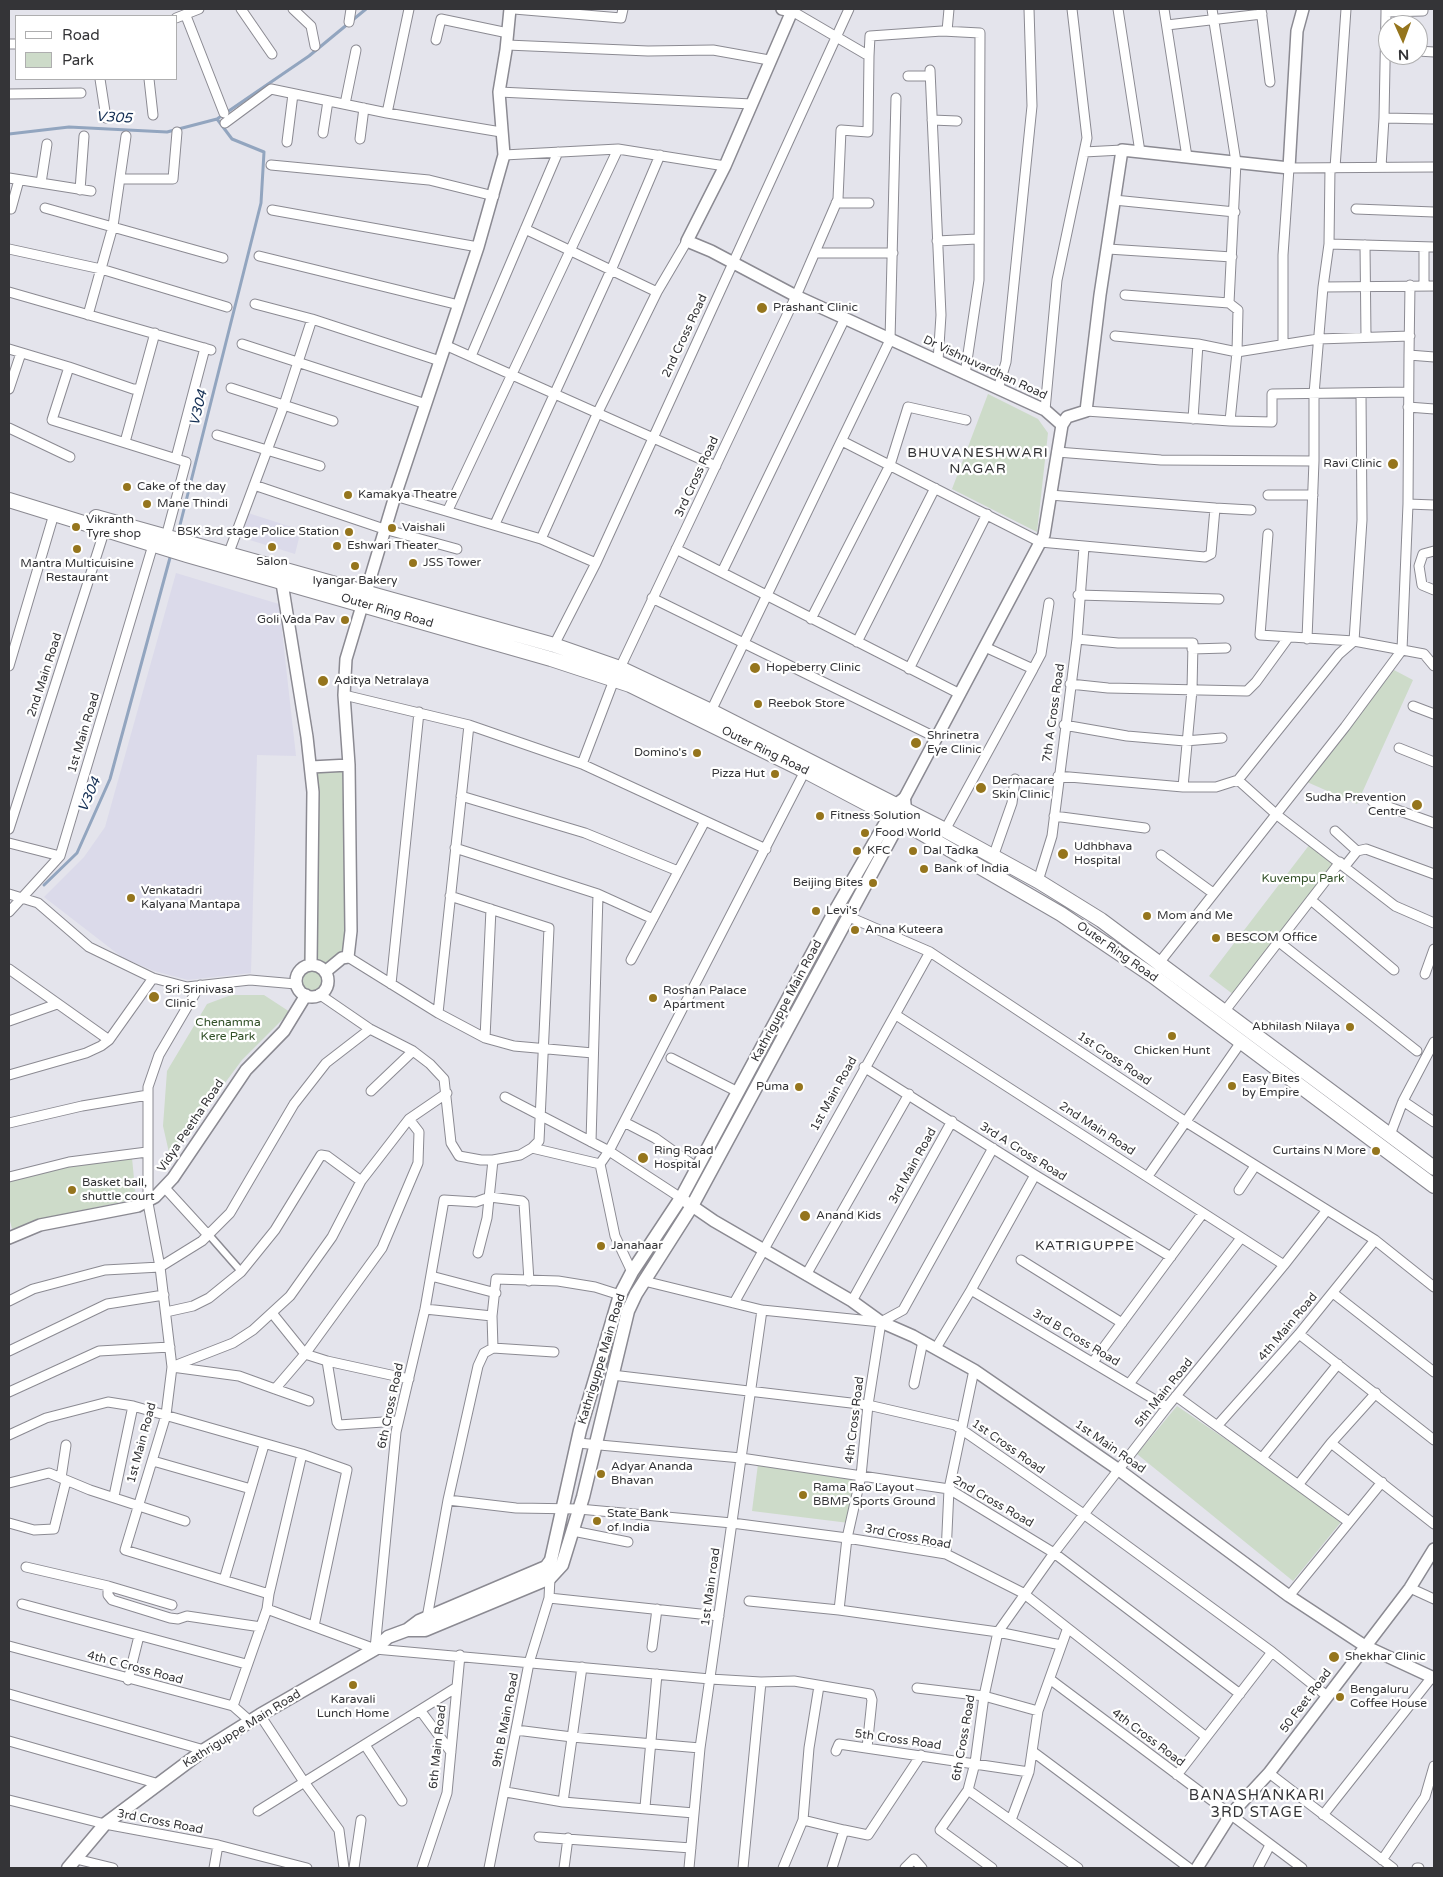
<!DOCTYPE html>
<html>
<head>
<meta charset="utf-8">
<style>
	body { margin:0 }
	#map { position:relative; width:1443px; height:1877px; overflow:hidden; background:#e4e4ec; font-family:"Varela Round",sans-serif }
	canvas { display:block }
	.frame { position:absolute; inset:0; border:10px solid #343437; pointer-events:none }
	.legend { position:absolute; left:15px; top:15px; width:162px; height:65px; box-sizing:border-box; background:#fff; border:1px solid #aeaeaf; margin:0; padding:6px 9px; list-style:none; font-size:15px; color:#343437 }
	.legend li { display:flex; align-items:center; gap:10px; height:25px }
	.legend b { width:25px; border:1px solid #aeaeaf }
	.north { position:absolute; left:1378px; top:15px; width:50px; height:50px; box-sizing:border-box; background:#fff; border:1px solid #aeaeaf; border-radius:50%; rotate:178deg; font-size:14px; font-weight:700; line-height:20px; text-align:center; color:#343437 }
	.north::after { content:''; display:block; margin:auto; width:18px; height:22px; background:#95751d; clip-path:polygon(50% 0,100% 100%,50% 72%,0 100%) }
</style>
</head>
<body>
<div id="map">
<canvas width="1443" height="1877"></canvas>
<div class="frame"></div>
<ul class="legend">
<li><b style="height:6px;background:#fff"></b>Road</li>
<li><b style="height:14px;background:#cddbc9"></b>Park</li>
</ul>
<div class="north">N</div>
</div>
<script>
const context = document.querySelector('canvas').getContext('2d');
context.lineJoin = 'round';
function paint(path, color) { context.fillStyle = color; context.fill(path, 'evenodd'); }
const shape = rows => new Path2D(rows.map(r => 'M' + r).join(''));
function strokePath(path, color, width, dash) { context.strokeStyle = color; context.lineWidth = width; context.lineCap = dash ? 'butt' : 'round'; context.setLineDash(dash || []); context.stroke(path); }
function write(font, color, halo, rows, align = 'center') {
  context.font = font + ' "Varela Round",sans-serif'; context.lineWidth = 4.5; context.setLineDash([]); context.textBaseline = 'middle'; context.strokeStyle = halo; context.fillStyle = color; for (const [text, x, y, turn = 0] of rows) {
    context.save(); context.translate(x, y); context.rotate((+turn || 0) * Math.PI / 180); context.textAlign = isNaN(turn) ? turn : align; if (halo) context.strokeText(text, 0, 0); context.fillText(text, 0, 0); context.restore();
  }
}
paint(shape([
	[248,513,301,530,295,554,240,537],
	[176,573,279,604,296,756,257,755,251,973,188,980,154,971,123,958,44,897,84,857,105,827]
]), '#dbdaea');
paint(shape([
	[988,394,1038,419,1048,433,1037,532,952,489],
	[1394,670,1413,680,1357,804,1307,782],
	[329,760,342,761,350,766,347,953,320,995,303,987,309,768,317,762],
	[1310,844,1335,864,1234,995,1209,976],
	[231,995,264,995,290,1012,242,1060,170,1157,163,1126,167,1071,207,1004],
	[132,1158,136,1199,68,1213,12,1229,9,1217,9,1182,67,1166],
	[1177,1406,1306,1494,1341,1522,1293,1581,1137,1454],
	[758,1464,854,1479,849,1523,752,1511]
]), '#cddbc9');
strokePath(shape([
	[9,134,69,127,167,132,217,119,309,56,366,9],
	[177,537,261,203,264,152,232,139,217,119],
	[44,885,77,853,110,779,171,554]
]), '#92a5bf', 3);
const pedestrian = shape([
	[210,1236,239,1269]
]);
const minor = shape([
	[241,9,272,54],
	[293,9,311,26,315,46],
	[514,9,621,18,623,9],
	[1118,9,1140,152],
	[1164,9,1187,157],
	[1261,9,1270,82],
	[1386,9,1386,12,1423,11,1423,9],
	[186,16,224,113],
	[176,18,199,9],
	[349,22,351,9],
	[1167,25,1262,14],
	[947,31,949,9],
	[436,40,441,19,508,33],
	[9,44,16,44],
	[507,45,648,51,713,50,769,60],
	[1418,51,1434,52],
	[869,56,870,36,942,31,980,33,979,280,965,374],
	[930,70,941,315,938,361],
	[908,76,930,76],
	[100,79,106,118],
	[149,79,153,115],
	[499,92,752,104],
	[9,94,81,93],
	[345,104,356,50],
	[387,113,409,9],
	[1384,118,1386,12],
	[932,120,957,121],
	[225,123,271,89,387,113,501,132],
	[323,133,328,101],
	[360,139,364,108],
	[287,142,293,94],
	[1084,152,1122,150],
	[504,155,618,149,725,166],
	[271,165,429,180,494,196],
	[1381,167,1384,118,1434,119],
	[1335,168,1346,9],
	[9,178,91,191],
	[121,179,173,179,177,132],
	[41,183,47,144],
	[80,190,84,136],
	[1114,200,1235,212],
	[836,203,869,203],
	[45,208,223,258],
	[11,209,19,180],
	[1356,209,1434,212],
	[272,210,478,247],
	[525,229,657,292],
	[937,241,977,239],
	[1329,244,1434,247],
	[1365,245,1366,337],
	[1424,247,1424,286],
	[9,249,101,269,227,307],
	[1108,249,1232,257],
	[815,253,893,253],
	[259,256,459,305],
	[1410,285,1409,355,1434,357],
	[1323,287,1434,286],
	[9,292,211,350],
	[1125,295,1229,303],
	[255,304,312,319,440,361],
	[88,315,113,226,126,136],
	[1115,336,1198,344,1237,352,1318,339,1410,336],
	[1283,343,1283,255,1289,168,1434,167],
	[242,344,426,404],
	[445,345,716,466],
	[9,349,69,367,133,389,139,389],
	[471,356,558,152],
	[69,367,52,420,186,462,166,537],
	[231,388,333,421],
	[9,389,21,353],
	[998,389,1006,362,1032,106,1029,9],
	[1361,394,1362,520,1354,641,1424,654,1434,666],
	[1408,407,1434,409],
	[1045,410,1057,280,1087,138,1072,9],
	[1086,411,1230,421,1237,352,1238,310,1229,303,1236,162,1212,9],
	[1193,419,1198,344],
	[1230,421,1272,422,1272,394,1408,392],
	[9,428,70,457],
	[217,435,320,466],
	[842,441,1040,542,1205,557,1211,554,1215,508,1050,495],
	[125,442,155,333],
	[1057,452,1161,460,1314,461,1314,394,1323,287,1329,244,1330,168],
	[176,458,205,348],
	[254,485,384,529,457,549],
	[1268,495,1313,495],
	[395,496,541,539,596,563],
	[1408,504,1434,505],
	[1215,508,1251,510],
	[448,510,618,149],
	[495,524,612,268,660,155],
	[541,539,598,412,657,292,687,241],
	[676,549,960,694],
	[1434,551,1423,554,1419,566,1422,585,1434,590],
	[228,555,284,405,312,319],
	[722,572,845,318],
	[1078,595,1219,599],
	[652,598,937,738],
	[811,619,890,465,908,407,966,420],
	[1077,639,1118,643,1193,643,1192,690,1183,787],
	[1307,639,1314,461],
	[857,642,935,488],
	[554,645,596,563,849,9],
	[1192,649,1226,648],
	[9,666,54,514],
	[620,668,796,296,838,199,841,130,868,132,869,56,792,11],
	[909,669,987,514],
	[1033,669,1041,654,1049,603],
	[1070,684,1108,688,1247,691,1256,682,1288,638],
	[344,695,469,725,582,764,766,849],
	[1413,706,1434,714],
	[711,711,890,340,896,98],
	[1064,725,1127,736,1185,741,1222,738],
	[1399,748,1434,762],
	[582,764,614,680],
	[1058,776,1183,787,1216,787,1238,780,1277,815,1395,906,1434,923],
	[1238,780,1339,654,1354,641,1260,635,1268,534],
	[461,796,585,833,678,871],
	[1372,801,1434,823],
	[1054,816,1145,828],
	[9,829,105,529],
	[945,830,1033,669,985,647],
	[1335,831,1357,851],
	[9,843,60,856],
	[455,848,598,894,653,919],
	[1161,855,1213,893],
	[993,857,1012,803,1015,779],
	[1345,866,1357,851,1366,849,1434,874],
	[1038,881,1052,836,1077,639,1084,547],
	[9,894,38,903,89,947,153,978,187,987,250,980,296,984],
	[1311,900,1394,970],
	[9,912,60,856,153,545],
	[847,916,930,952,1186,1122,1375,1240,1434,1287],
	[1279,942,1417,1051],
	[348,957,438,1013,485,1038,514,1046,593,1053],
	[631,960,705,821],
	[1159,963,1345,727,1402,650,1408,504,1409,355],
	[9,969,109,1040],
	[1425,974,1434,949],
	[391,984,419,712],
	[200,985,159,1055,148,1087,148,1203,160,1267,172,1367,166,1415,125,1550,269,1594,267,1609,375,1649,710,1679,761,1682,794,1681,870,1694,872,1700,867,1748],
	[319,994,370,1029,413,1051,430,1064,444,1079,451,1143,459,1156,481,1160,493,1160,520,1155,532,1148,539,1141,549,928,450,896],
	[1224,1012,1340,862],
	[438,1013,469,725],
	[896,1015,1284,1265],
	[9,1021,57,1004],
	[485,1038,491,909],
	[671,1058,738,1092],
	[864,1067,1035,1175,1171,1257],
	[9,1075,86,1053,101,1046,109,1040,153,978],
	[371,1091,413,1051],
	[505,1097,609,1151,681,1198],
	[1403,1101,1434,1122],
	[624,1122,655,1138,697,1168],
	[9,1123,82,1106,148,1095],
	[1390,1135,1403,1101,1434,1042],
	[591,1142,598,894],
	[532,1148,600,1164],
	[1148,1176,1241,1042],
	[9,1177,69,1162,147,1152],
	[165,1188,208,1235],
	[1239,1190,1255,1166],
	[478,1253,487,1218,493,1160],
	[1021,1260,1122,1323],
	[632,1272,615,1236,600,1164,609,1151,805,771],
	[806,1275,909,1094],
	[431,1276,496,1293],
	[644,1281,762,1310,881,1322],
	[971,1290,1167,1407],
	[1333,1293,1434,1372],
	[9,1301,33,1289,105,1270,160,1267,202,1241,230,1213,294,1104,326,1063,370,1029],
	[852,1301,952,1121],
	[734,1303,930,952],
	[425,1309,492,1316,496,1279,558,1281,595,1287,620,1295],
	[166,1312,193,1306,209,1298,241,1272,275,1230,321,1155,327,1156,361,1181],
	[272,1313,305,1354,327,1361,409,1379],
	[492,1316,493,1348],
	[881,1322,903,1310,993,1148],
	[1299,1334,1434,1440],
	[936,1348,971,1290,1035,1175],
	[9,1351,107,1304,164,1295],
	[327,1361,337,1422,339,1425,398,1421],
	[1093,1362,1203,1213],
	[174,1366,233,1343,253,1330,290,1296,332,1237,361,1181,409,1119,447,1093],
	[172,1367,239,1376,275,1389,305,1354,382,1248,418,1163,419,1132,409,1119],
	[612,1375,868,1405,955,1425,1085,1515,1272,1652,1327,1696],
	[914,1384,923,1341],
	[1129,1384,1241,1238],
	[275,1389,309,1401],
	[9,1392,99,1351,170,1347],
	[1176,1396,1349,1522],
	[1217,1426,1299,1334,1375,1240],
	[9,1435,46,1418,108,1402,133,1406,302,1454,269,1594],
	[578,1443,741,1458,949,1489,1054,1553,1240,1694],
	[1331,1443,1434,1524],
	[302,1454,347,1470,314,1626],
	[1262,1458,1338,1364],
	[153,1461,251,1489],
	[61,1478,66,1445],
	[9,1483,49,1473,90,1490,185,1521],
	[1298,1485,1331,1443,1376,1393],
	[114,1496,133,1406],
	[448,1500,516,1508,579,1509,732,1523,847,1538,946,1554,1023,1593,1205,1736],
	[9,1523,34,1530,54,1529,66,1481],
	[573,1531,628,1542],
	[946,1554,949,1489,974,1370],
	[26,1567,108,1586,172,1605],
	[224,1580,264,1445],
	[108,1586,108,1595,112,1600,170,1618,178,1619,187,1616,261,1627],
	[1410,1588,1434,1599],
	[1289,1596,1382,1482],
	[549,1598,719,1616],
	[749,1601,839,1610,998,1632,1061,1645],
	[22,1604,246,1664],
	[839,1610,847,1538,861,1476,868,1405,881,1322],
	[427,1618,448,1500,478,1366,484,1353,493,1348,554,1352],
	[9,1646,233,1706,250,1721],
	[652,1647,657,1609],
	[375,1649,396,1432,425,1309,444,1200,476,1202,490,1197,522,1201,524,1203,529,1281],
	[128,1680,139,1636],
	[1051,1680,1302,1868],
	[917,1688,984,1696,1038,1711],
	[9,1694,204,1750],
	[233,1706,267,1609],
	[420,1710,451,1752],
	[260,1715,304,1782,339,1830,344,1868],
	[516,1730,572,1737,700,1748],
	[9,1741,159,1784],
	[365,1745,402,1801],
	[836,1751,839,1744,1029,1772,1038,1711,1067,1630],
	[1032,1751,1189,1868],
	[1269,1773,1393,1868],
	[1177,1775,1272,1652],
	[968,1790,940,1830,992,1868],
	[506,1792,563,1802,694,1813],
	[9,1800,105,1824,218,1845,307,1868],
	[563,1802,582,1667],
	[645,1807,657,1674],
	[258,1811,457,1687],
	[1323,1815,1432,1677],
	[803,1820,844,1830],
	[1011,1820,1029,1772],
	[539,1837,691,1848],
	[76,1859,113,1868],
	[1382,1860,1425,1797,1434,1766],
	[214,1868,218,1845],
	[354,1868,361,1820],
	[422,1868,447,1793,460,1655],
	[489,1868,529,1663,549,1598,550,1578],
	[564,1868,568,1838],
	[689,1868,700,1748,762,1310],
	[743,1868,761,1682],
	[783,1868,803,1820,809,1748,819,1686],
	[832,1868,844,1830,868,1835,921,1755],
	[905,1868,914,1859,922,1868],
	[1078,1868,968,1790,975,1763,984,1696,998,1632,1054,1553,1167,1407,1284,1265,1327,1210],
	[1258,1868,1270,1845],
	[1417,1868,1419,1868]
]);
const tertiary = shape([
	[782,9,792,11,725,166,687,241,711,251,796,296,1045,410,1062,425,1044,535,904,799],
	[1062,425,1067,417,1086,411,1100,295,1122,150,1289,168,1297,31,1303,9],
	[282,583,307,737,313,792,311,965],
	[311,767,349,765],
	'296 981a16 16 0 1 1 32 0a16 16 0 1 1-32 0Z',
	[325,972,342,958,348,957,351,931,349,765,344,695,346,659,395,496,478,247,504,155,499,92,506,50,510,9],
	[685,1201,714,1221,852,1301,881,1322,913,1336,974,1370,1119,1470,1289,1596,1365,1646,1434,1678],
	[9,1238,40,1225,138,1206,155,1197,173,1178,246,1070,284,1031,306,995],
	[1197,1868,1231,1814,1269,1773,1410,1588,1434,1549]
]);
const secondary = shape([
	[68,1868,105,1824,204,1750,260,1715,375,1649,388,1637,407,1630,419,1621,546,1567,551,1560,580,1430,620,1295,632,1272,681,1198,835,911,896,805,904,799,905,809,900,821,692,1206,636,1294,628,1311,583,1497,562,1565,550,1578,425,1630,407,1630]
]);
const trunk = shape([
	[9,500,187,555,551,659,630,685,805,771,911,827,1061,914,1153,976,1434,1186],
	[96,517,554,645,620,668,711,711,945,830,1038,881,1101,920,1434,1168]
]);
strokePath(pedestrian, '#8b8a92', 9);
strokePath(minor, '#8b8a92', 11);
strokePath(tertiary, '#8b8a92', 14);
strokePath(secondary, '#8b8a92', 15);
strokePath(trunk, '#8b8a92', 16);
strokePath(pedestrian, '#fff', 6);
strokePath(minor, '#fff', 9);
strokePath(tertiary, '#fff', 11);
strokePath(secondary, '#fff', 12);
strokePath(trunk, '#fff', 14);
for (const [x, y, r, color] of [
	[762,308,6,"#95751d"],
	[1393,464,6,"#95751d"],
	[127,487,5,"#95751d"],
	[348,495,5,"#95751d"],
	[147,504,5,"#95751d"],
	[76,527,5,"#95751d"],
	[392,528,5,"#95751d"],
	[349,532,5,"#95751d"],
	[337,546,5,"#95751d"],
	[272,547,5,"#95751d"],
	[77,549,5,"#95751d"],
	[413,563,5,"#95751d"],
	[355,566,5,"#95751d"],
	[345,620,5,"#95751d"],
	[755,668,6,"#95751d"],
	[323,681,6,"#95751d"],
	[758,704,5,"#95751d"],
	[916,743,6,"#95751d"],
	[697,753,5,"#95751d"],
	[775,774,5,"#95751d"],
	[981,788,6,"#95751d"],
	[1417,805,6,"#95751d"],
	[820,816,5,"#95751d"],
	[865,833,5,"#95751d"],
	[857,851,5,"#95751d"],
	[913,851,5,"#95751d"],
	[1063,854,6,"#95751d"],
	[924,869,5,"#95751d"],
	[873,883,5,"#95751d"],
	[131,898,5,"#95751d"],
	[816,911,5,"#95751d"],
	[1147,916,5,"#95751d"],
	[855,930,5,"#95751d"],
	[1216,938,5,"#95751d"],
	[154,997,6,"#95751d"],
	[653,998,5,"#95751d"],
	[1350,1027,5,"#95751d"],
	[1172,1036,5,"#95751d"],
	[1232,1086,5,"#95751d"],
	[799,1087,5,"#95751d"],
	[1376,1151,5,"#95751d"],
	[643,1158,6,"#95751d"],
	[72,1190,5,"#95751d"],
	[805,1216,6,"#95751d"],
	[601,1246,5,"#95751d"],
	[601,1474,5,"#95751d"],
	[803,1495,5,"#95751d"],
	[597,1521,5,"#95751d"],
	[1334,1657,6,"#95751d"],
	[353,1685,5,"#95751d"],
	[1340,1697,5,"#95751d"]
]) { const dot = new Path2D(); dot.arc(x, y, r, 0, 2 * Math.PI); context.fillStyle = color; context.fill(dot); strokePath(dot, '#fff', 2); }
write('12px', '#343437', '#fff', [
	["Prashant Clinic",773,308],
	["Ravi Clinic",1382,464,"right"],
	["Cake of the day",137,487],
	["Kamakya Theatre",358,495],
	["Mane Thindi",157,504],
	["Vikranth",86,520],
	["Tyre shop",86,534],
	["Vaishali",402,528],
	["BSK 3rd stage Police Station",339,532,"right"],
	["Eshwari Theater",347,546],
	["Salon",272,562,"center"],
	["JSS Tower",423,563],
	["Mantra Multicuisine",77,564,"center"],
	["Restaurant",77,578,"center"],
	["Iyangar Bakery",355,581,"center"],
	["Goli Vada Pav",335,620,"right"],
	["Hopeberry Clinic",766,668],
	["Aditya Netralaya",334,681],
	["Reebok Store",768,704],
	["Shrinetra",927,736],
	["Eye Clinic",927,750],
	["Domino's",687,753,"right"],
	["Pizza Hut",765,774,"right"],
	["Dermacare",992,781],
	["Skin Clinic",992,795],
	["Sudha Prevention",1406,798,"right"],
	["Centre",1406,812,"right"],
	["Fitness Solution",830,816],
	["Food World",875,833],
	["Udhbhava",1074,847],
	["Hospital",1074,861],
	["KFC",867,851],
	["Dal Tadka",923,851],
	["Bank of India",934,869],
	["Beijing Bites",863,883,"right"],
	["Venkatadri",141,891],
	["Kalyana Mantapa",141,905],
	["Levi's",826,911],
	["Mom and Me",1157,916],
	["Anna Kuteera",865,930],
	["BESCOM Office",1226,938],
	["Sri Srinivasa",165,990],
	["Clinic",165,1004],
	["Roshan Palace",663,991],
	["Apartment",663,1005],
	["Abhilash Nilaya",1340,1027,"right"],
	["Chicken Hunt",1172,1051,"center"],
	["Easy Bites",1242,1079],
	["by Empire",1242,1093],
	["Puma",789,1087,"right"],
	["Ring Road",654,1151],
	["Hospital",654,1165],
	["Curtains N More",1366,1151,"right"],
	["Basket ball,",82,1183],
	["shuttle court",82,1197],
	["Anand Kids",816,1216],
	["Janahaar",611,1246],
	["Adyar Ananda",611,1467],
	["Bhavan",611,1481],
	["Rama Rao Layout",813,1488],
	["BBMP Sports Ground",813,1502],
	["State Bank",607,1514],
	["of India",607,1528],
	["Shekhar Clinic",1345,1657],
	["Bengaluru",1350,1690],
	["Coffee House",1350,1704],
	["Karavali",353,1700,"center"],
	["Lunch Home",353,1714,"center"]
], 'left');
write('12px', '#343437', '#fff', [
	["2nd Cross Road",685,336,-65],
	["Dr Vishnuvardhan Road",985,368,25],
	["3rd Cross Road",697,477,-65],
	["Outer Ring Road",387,611,16],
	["2nd Main Road",45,675,-72],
	["7th A Cross Road",1054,713,-82],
	["1st Main Road",84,733,-73],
	["Outer Ring Road",765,751,26],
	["Outer Ring Road",1117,952,35],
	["Kathriguppe Main Road",787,1001,-62],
	["1st Cross Road",1114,1059,34],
	["1st Main Road",834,1094,-61],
	["Vidya Peetha Road",191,1126,-56],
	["2nd Main Road",1097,1129,33],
	["3rd A Cross Road",1023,1152,32],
	["3rd Main Road",913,1166,-61],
	["4th Main Road",1288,1327,-50],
	["3rd B Cross Road",1076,1338,31],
	["Kathriguppe Main Road",602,1359,-73],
	["5th Main Road",1164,1393,-51],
	["6th Cross Road",391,1406,-78],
	["4th Cross Road",855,1420,-83],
	["1st Main Road",142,1443,-75],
	["1st Cross Road",1008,1447,35],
	["1st Main Road",1110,1447,35],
	["2nd Cross Road",993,1502,30],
	["3rd Cross Road",908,1537,11],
	["1st Main road",711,1587,-82],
	["4th C Cross Road",135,1668,15],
	["50 Feet Road",1306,1701,-53],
	["9th B Main Road",506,1720,-79],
	["Kathriguppe Main Road",242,1729,-32],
	["6th Cross Road",964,1738,-80],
	["4th Cross Road",1148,1738,37],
	["5th Cross Road",898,1740,8],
	["6th Main Road",438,1747,-84],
	["3rd Cross Road",160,1822,11]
]);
write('12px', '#325028', '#fff', [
	["Kuvempu Park",1303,879],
	["Chenamma",228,1023],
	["Kere Park",228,1037]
]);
write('italic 14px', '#142f54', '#fff', [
	["V305",114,118,3],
	["V304",199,408,-76],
	["V304",90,795,-66]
]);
context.letterSpacing = '1px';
write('14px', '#343437', '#fff', [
	["BHUVANESHWARI",978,453],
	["NAGAR",978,469],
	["KATRIGUPPE",1085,1246]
]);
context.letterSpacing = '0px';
context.letterSpacing = '1px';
write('15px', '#343437', '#fff', [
	["BANASHANKARI",1257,1796],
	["3RD STAGE",1257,1813]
]);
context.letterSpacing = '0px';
</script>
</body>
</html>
